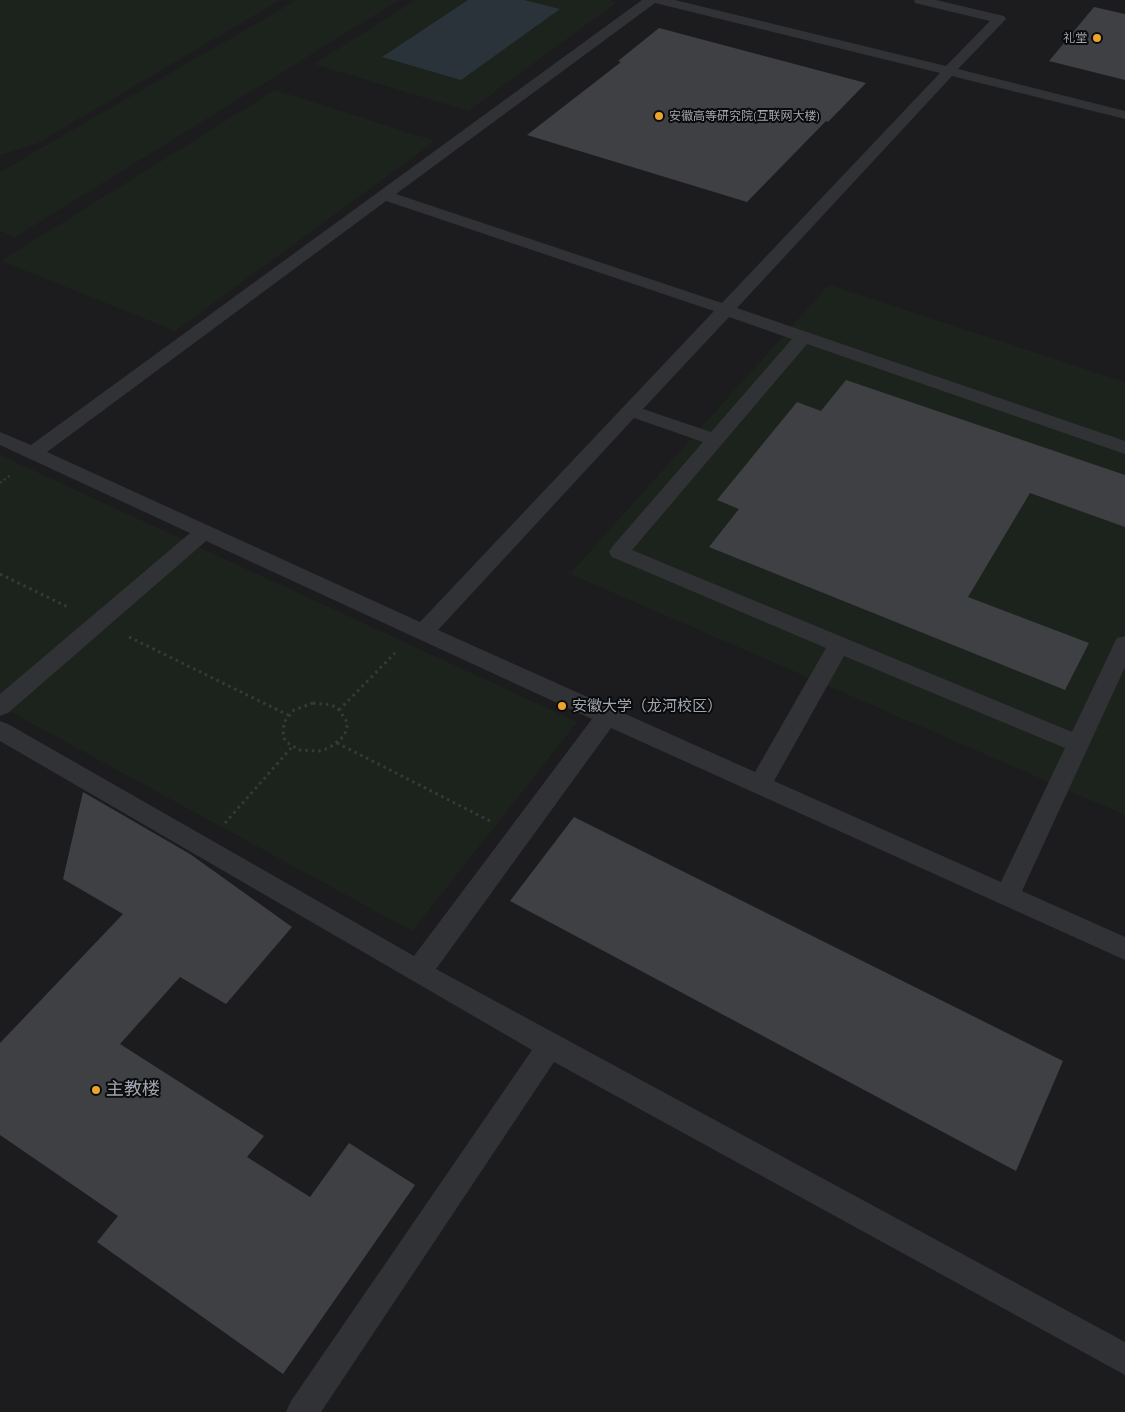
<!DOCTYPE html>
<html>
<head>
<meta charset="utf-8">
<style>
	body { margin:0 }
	canvas { display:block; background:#101011 }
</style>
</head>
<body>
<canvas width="1125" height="1412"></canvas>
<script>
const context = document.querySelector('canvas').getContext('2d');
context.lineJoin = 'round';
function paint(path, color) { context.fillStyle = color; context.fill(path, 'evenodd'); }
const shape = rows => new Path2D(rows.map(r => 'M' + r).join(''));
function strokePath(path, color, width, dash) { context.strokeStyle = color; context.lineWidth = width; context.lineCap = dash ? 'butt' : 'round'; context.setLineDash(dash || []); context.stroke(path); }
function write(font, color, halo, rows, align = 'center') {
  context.font = font + ' "Alegreya Sans","Noto Sans SC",sans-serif'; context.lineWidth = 4; context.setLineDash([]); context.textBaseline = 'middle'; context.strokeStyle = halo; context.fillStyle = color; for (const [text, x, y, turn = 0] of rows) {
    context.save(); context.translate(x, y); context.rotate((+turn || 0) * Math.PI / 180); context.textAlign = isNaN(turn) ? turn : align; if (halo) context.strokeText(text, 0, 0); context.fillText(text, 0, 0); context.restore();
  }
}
paint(shape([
	[0,0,1125,0,1125,1412,0,1412]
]), '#1c1c1e');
paint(shape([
	[0,0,280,0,36,144,0,155],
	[297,0,399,0,15,237,0,231,0,172],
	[416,0,609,0,617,2,468,111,314,64],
	[275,90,435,141,175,331,1,261],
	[829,285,1125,382,1125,815,570,574],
	[0,455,577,722,412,931,0,706]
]), '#1c231d');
paint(shape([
	[468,0,524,0,560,9,461,80,382,57]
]), '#2a3339');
paint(shape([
	[1094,7,1125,14,1125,80,1049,61],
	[659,28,866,83,828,122,826,121,747,202,527,135,621,62,618,61],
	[846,380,1125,475,1125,527,1030,493,968,597,1089,643,1065,690,709,547,739,509,717,500,797,402,821,411],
	[83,792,190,854,292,927,226,1004,180,977,120,1044,264,1136,247,1157,310,1197,349,1143,415,1185,283,1374,97,1242,118,1216,0,1135,0,1043,123,914,63,879],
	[574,817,1063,1061,1016,1171,510,901]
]), '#3f4044');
strokePath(shape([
	[0,483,12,474]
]), '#37393d', 2.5, [2, 3]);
strokePath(shape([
	[0,574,70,608],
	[129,637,288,715],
	[313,703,332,705,339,710,347,722,347,729,343,737,329,748,319,751,300,750,286,742,283,736,284,722,294,710,313,703],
	[339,710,395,653],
	[337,743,490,821],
	[225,823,292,747]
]), '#37393d', 3, [2.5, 4]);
paint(shape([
	[642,0,675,0,946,66,990,21,915,3,914,0,936,0,1004,16,1006,19,958,69,1125,111,1125,119,952,76,737,308,1125,441,1125,454,807,344,632,550,1072,732,1114,644,1117,638,1125,636,1125,667,1022,891,1125,937,1125,960,611,728,436,969,1125,1342,1125,1375,554,1062,321,1412,286,1412,291,1401,532,1050,0,741,0,721,8,724,414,956,592,719,206,541,8,713,0,716,0,694,190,533,0,445,0,432,31,445,642,0],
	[655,3,940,73,722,303,396,194,655,3],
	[386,201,714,311,420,622,47,452,386,201],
	[729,317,792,339,711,432,643,409,729,317],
	[634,418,703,442,612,547,609,552,612,557,826,648,755,772,438,630,634,418],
	[844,656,1065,748,1001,882,774,781,844,656]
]), '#313236');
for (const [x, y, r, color] of [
	[1097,38,5,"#eba42d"],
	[659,116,5,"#eba42d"],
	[562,706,5,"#eba42d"],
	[96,1090,5,"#eba42d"]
]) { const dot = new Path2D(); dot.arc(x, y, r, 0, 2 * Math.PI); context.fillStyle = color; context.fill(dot); strokePath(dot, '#0b0b0c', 2); }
write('12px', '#a1a7b1', '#0b0b0c', [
	["礼堂",1087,38],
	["安徽高等研究院(互联网大楼)",669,116,"left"]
], 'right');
write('15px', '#a1a7b1', '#0b0b0c', [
	["安徽大学（龙河校区）",572,706]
], 'left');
write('18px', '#a1a7b1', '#0b0b0c', [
	["主教楼",106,1090]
], 'left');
</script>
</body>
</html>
